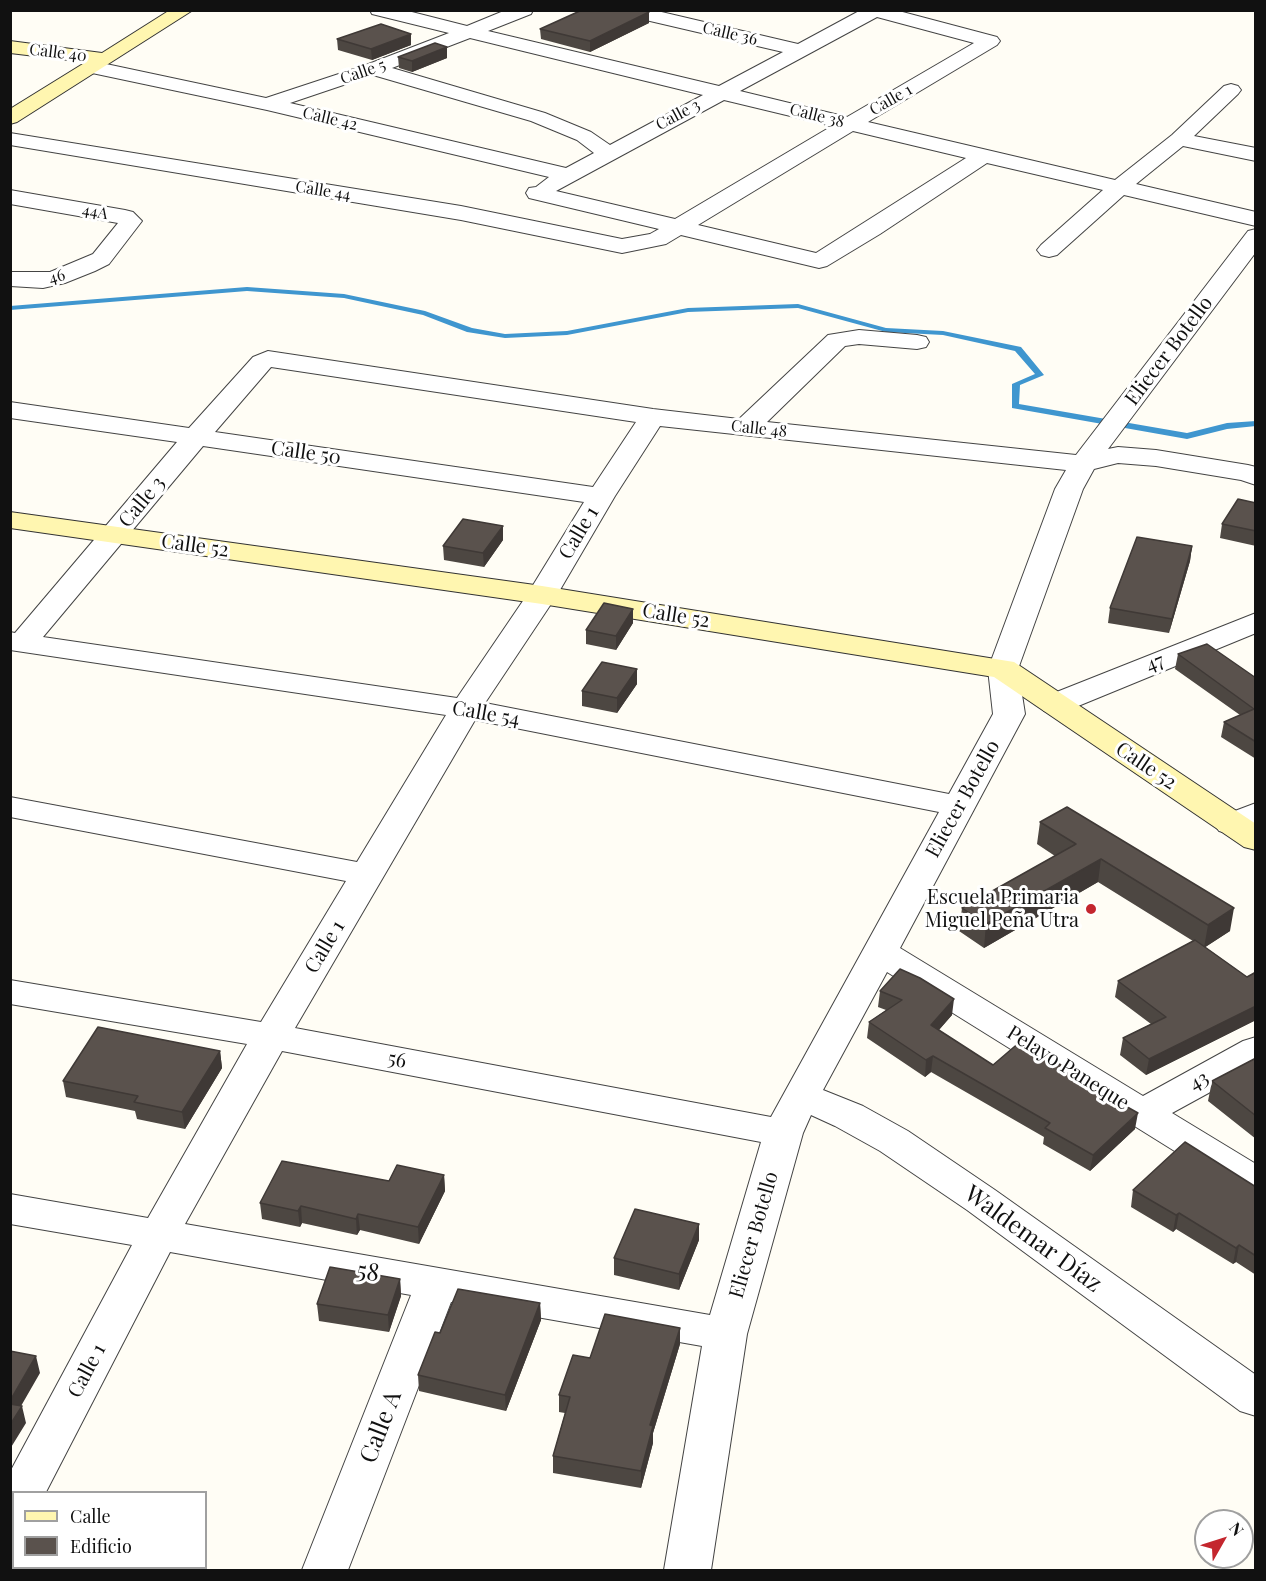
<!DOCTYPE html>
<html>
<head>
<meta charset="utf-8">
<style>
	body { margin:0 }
	#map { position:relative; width:1266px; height:1581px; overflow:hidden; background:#fffdf5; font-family:"Playfair Display",serif }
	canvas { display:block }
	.frame { position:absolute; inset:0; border:12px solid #111; pointer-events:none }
	.legend { position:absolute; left:12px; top:1491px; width:195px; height:78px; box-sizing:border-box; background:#fff; border:2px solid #a0a0a0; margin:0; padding:8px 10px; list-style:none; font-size:18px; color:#111 }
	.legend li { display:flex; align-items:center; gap:12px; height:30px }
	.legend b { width:30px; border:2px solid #a0a0a0 }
	.north { position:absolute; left:1194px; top:1509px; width:60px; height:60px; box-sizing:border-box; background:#fff; border:2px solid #a0a0a0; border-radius:50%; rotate:51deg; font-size:16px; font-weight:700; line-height:24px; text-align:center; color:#111 }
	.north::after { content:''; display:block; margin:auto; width:21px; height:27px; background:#c4262e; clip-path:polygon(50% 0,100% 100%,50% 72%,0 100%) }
</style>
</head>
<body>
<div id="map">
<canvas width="1266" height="1581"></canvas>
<div class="frame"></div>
<ul class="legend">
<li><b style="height:8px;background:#fff6b0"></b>Calle</li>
<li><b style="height:16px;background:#5a524d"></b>Edificio</li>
</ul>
<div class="north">N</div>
</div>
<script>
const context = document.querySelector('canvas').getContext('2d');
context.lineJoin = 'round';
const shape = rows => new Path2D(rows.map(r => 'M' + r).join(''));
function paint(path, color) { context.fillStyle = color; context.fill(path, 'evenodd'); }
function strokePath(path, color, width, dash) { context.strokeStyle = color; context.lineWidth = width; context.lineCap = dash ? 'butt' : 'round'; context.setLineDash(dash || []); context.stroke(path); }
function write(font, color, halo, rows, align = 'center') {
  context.font = font + ' "Playfair Display",serif'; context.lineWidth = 6; context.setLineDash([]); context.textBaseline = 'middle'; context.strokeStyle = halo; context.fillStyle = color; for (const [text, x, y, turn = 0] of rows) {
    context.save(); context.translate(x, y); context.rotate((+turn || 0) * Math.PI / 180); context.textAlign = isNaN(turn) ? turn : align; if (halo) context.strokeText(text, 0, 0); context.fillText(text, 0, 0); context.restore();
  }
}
paint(shape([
	[247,287,344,294,425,311,472,328,505,334,567,331,688,308,798,304,886,328,943,331,1021,347,1044,375,1020,385,1019,404,1187,433,1227,423,1256,421,1256,426,1227,429,1187,439,1012,408,1012,384,1035,374,1015,351,943,335,886,332,798,308,688,312,567,335,505,338,467,332,423,315,344,298,247,291,10,310,10,306,247,287]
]), '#3f96cf');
const street = shape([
	[370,10,404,10,467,26,506,10,533,10,531,14,488,31,719,86,783,52,620,14,618,10,653,10,798,44,861,10,895,10,997,37,1000,41,997,45,868,122,1115,180,1172,135,1224,86,1231,84,1238,86,1241,90,1238,94,1194,136,1256,148,1256,161,1183,146,1136,184,1256,212,1256,226,1124,195,1057,255,1049,257,1041,255,1037,250,1041,245,1103,190,987,163,880,234,827,266,819,268,681,235,666,244,622,253,461,220,10,145,10,133,461,206,622,239,650,234,659,229,529,198,526,193,529,188,536,187,549,177,267,110,92,73,85,71,82,67,85,63,92,61,266,98,366,65,449,33,372,14,370,10],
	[877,17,974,43,847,117,740,91,877,17],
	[470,38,703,95,610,145,591,132,545,113,392,68,470,38],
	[373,75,531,121,577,140,594,153,566,168,290,103,373,75],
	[724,100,832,126,675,219,556,191,724,100],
	[853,131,966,158,816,253,698,225,853,131],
	[10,190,125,210,133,212,142,221,109,264,95,271,65,283,43,288,10,286,10,272,50,272,93,254,118,223,10,204,10,190],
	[1256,229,1256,252,1108,449,1118,447,1156,450,1248,465,1256,467,1256,485,1241,480,1156,466,1118,463,1094,469,1083,489,1018,669,1025,714,900,948,1143,1096,1243,1041,1256,1037,1256,1067,1172,1113,1256,1164,1256,1197,1242,1193,887,972,823,1090,863,1106,908,1131,995,1190,1256,1375,1256,1416,1240,1411,967,1210,880,1151,835,1126,811,1115,803,1133,747,1334,711,1570,664,1570,702,1346,451,1302,348,1570,302,1570,411,1295,170,1252,46,1492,14,1492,14,1508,10,1507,10,1472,132,1245,10,1224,10,1194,148,1218,247,1044,10,1004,10,980,261,1022,346,881,10,817,10,797,357,862,446,715,10,650,10,632,15,633,177,442,10,418,10,402,189,428,253,357,268,351,653,409,739,419,828,335,859,330,917,335,926,337,929,342,926,347,917,349,859,344,845,346,767,422,1076,455,1248,231,1256,229],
	[271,367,636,422,593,487,215,432,271,367],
	[660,426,1066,470,1055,489,988,669,993,714,949,794,485,703,557,595,615,496,660,426],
	[203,446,584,502,527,595,457,698,43,637,203,446],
	[475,720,939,812,771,1117,295,1028,475,720],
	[282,1051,761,1142,710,1315,185,1224,282,1051],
	[1256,613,1256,633,1066,711,1055,713,1044,711,1039,704,1044,697,1256,613],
	[1256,803,1256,826,1231,834,1219,831,1214,824,1219,817,1256,803]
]);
const secondary = shape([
	[170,10,193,10,17,122,10,124,10,109,86,62,10,53,10,41,102,53,170,10],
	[10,512,542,586,1014,662,1256,824,1256,850,1244,847,994,677,542,604,10,528,10,512]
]);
strokePath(street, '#444', 2);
strokePath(secondary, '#333', 2);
paint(street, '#fff');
paint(secondary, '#fff6b0');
paint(shape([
	[649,23,590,52,541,39,540,29],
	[337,39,411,45,372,60,338,50],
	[398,57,447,58,412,72,399,68],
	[1256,503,1256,546,1220,538,1222,524],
	[503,540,484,567,444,560,443,546],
	[1192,546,1190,561,1169,633,1108,623,1110,608],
	[633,623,616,650,586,644,586,630],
	[1178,654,1256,678,1256,759,1221,737,1224,722,1240,715,1175,669],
	[637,669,637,684,617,713,582,706,582,691],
	[1040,822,1230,931,1205,947,1247,977,1256,972,1256,1020,1146,1075,1120,1055,1123,1038,1151,1024,1115,997,1118,981,1193,941,1098,882,984,948,959,931,962,908,1055,856,1037,844],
	[880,991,952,1015,939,1030,993,1065,1060,1069,1135,1129,1090,1171,1043,1144,1044,1137,931,1072,925,1077,867,1038,869,1022,886,1010,878,1007],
	[220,1051,222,1068,185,1129,137,1119,135,1111,66,1097,63,1081],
	[1256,1058,1256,1139,1208,1101,1212,1081],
	[444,1175,445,1191,419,1244,360,1230,357,1235,302,1223,300,1227,262,1219,260,1203,389,1181],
	[1256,1187,1256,1275,1236,1262,1233,1264,1176,1229,1173,1232,1131,1207,1133,1190],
	[699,1240,679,1290,614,1275,614,1258],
	[400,1279,401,1296,389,1332,319,1321,317,1304],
	[540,1303,541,1320,506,1411,419,1391,418,1375,440,1333],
	[680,1344,653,1433,653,1443,641,1488,553,1473,553,1456,565,1413,559,1412,559,1395,590,1358]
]), '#4d4742');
paint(shape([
	[649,12,649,23,590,52,590,41],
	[411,34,411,45,372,60,371,49],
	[447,47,447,58,412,72,412,61],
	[503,526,503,540,484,567,483,553],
	[1192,546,1190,561,1169,633,1172,619],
	[633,609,633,623,616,650,616,636],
	[637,669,637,684,617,713,617,698],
	[1101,859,1098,882,984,948,986,924],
	[1234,908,1230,931,1204,948,1208,925],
	[954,999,952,1015,929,1041,931,1025],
	[1256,1006,1256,1020,1146,1075,1149,1059],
	[220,1051,222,1068,185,1129,182,1112],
	[933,1056,931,1072,925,1077,926,1060],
	[1138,1113,1135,1129,1090,1171,1093,1155],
	[444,1175,445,1191,419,1244,418,1227],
	[301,1206,302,1223,300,1227,298,1211],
	[1179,1213,1176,1229,1173,1232,1176,1215],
	[358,1214,360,1230,357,1235,356,1219],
	[699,1224,699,1240,679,1290,679,1274],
	[1239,1245,1236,1262,1233,1264,1236,1248],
	[400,1279,401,1296,389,1332,388,1315],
	[540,1303,541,1320,506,1411,505,1395],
	[680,1328,680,1344,653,1433,653,1443,641,1488,641,1471,650,1425],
	[36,1356,40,1373,13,1420,10,1409,10,1401],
	[22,1406,26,1423,10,1449,10,1425]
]), '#3f3936');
const building = shape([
	[582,10,643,10,649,12,590,41,540,29,582,10],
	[381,24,411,34,371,49,337,39,381,24],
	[435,43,447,47,412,61,398,57,435,43],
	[1238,499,1256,503,1256,531,1222,524,1238,499],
	[463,519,503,526,483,553,443,546,463,519],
	[1137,537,1192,546,1172,619,1110,608,1137,537],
	[604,603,633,609,616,636,586,630,604,603],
	[1207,644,1256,678,1256,742,1224,722,1254,709,1178,654,1207,644],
	[602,662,637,669,617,698,582,691,602,662],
	[1067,807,1234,908,1208,925,1101,859,986,924,962,908,1076,844,1040,822,1067,807],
	[1195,940,1247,977,1256,972,1256,1006,1149,1059,1123,1038,1166,1017,1118,981,1195,940],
	[900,969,920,978,954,999,931,1025,993,1065,1021,1041,1061,1065,1058,1068,1138,1113,1093,1155,1045,1128,1050,1123,933,1056,926,1060,869,1022,902,1000,880,991,900,969],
	[98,1027,220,1051,182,1112,134,1102,138,1096,63,1081,98,1027],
	[1256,1058,1256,1116,1212,1081,1256,1058],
	[1185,1142,1256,1187,1256,1256,1239,1245,1236,1248,1179,1213,1176,1215,1133,1190,1185,1142],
	[282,1161,389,1181,397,1165,444,1175,418,1227,358,1214,356,1219,301,1206,298,1211,260,1203,282,1161],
	[635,1209,699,1224,679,1274,614,1258,635,1209],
	[330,1267,400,1279,388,1315,317,1304,330,1267],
	[458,1289,540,1303,505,1395,418,1375,435,1332,440,1333,458,1289],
	[605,1314,680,1328,650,1425,653,1426,641,1471,553,1456,570,1397,559,1395,573,1355,590,1358,605,1314],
	[10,1351,36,1356,10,1401,10,1351],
	[10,1404,22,1406,10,1425,10,1404],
	[10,1568,24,1570,10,1570,10,1568]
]);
paint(building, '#5a524d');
strokePath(building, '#3f3936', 1.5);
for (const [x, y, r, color] of [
	[1091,909,6,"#c4262e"]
]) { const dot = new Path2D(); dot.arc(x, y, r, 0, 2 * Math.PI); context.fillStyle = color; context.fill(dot); strokePath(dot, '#fff', 2); }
write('16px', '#111', '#fff', [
	["Calle 36",730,34,13],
	["Calle 40",58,53,7],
	["Calle 5",363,72,-19],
	["Calle 1",891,100,-30],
	["Calle 3",678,115,-28],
	["Calle 38",817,116,14],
	["Calle 42",330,119,13],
	["Calle 44",323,191,9],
	["44A",95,212,10],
	["46",57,277,-16],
	["Calle 48",759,429,6]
]);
write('20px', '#111', '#fff', [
	["Eliecer Botello",1169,351,-53],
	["Calle 50",306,453,8],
	["Calle 3",142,502,-50],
	["Calle 1",579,533,-59],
	["Calle 52",195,546,8],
	["Calle 52",676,616,9],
	["47",1155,663,-22],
	["Calle 54",486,714,10],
	["Calle 52",1146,766,34],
	["Eliecer Botello",963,799,-61],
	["Calle 1",325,947,-59],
	["56",397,1060,11],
	["Pelayo Paneque",1068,1068,32],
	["43",1199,1081,-29],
	["Eliecer Botello",754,1235,-74],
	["Calle 1",87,1371,-62]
]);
write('20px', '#111', '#fff', [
	["Escuela Primaria",1079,898],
	["Miguel Peña Utra",1079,921]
], 'right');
write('24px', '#111', '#fff', [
	["Waldemar Díaz",1033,1239,36],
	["58",368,1272,10],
	["Calle A",381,1427,-69]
]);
</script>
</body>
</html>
